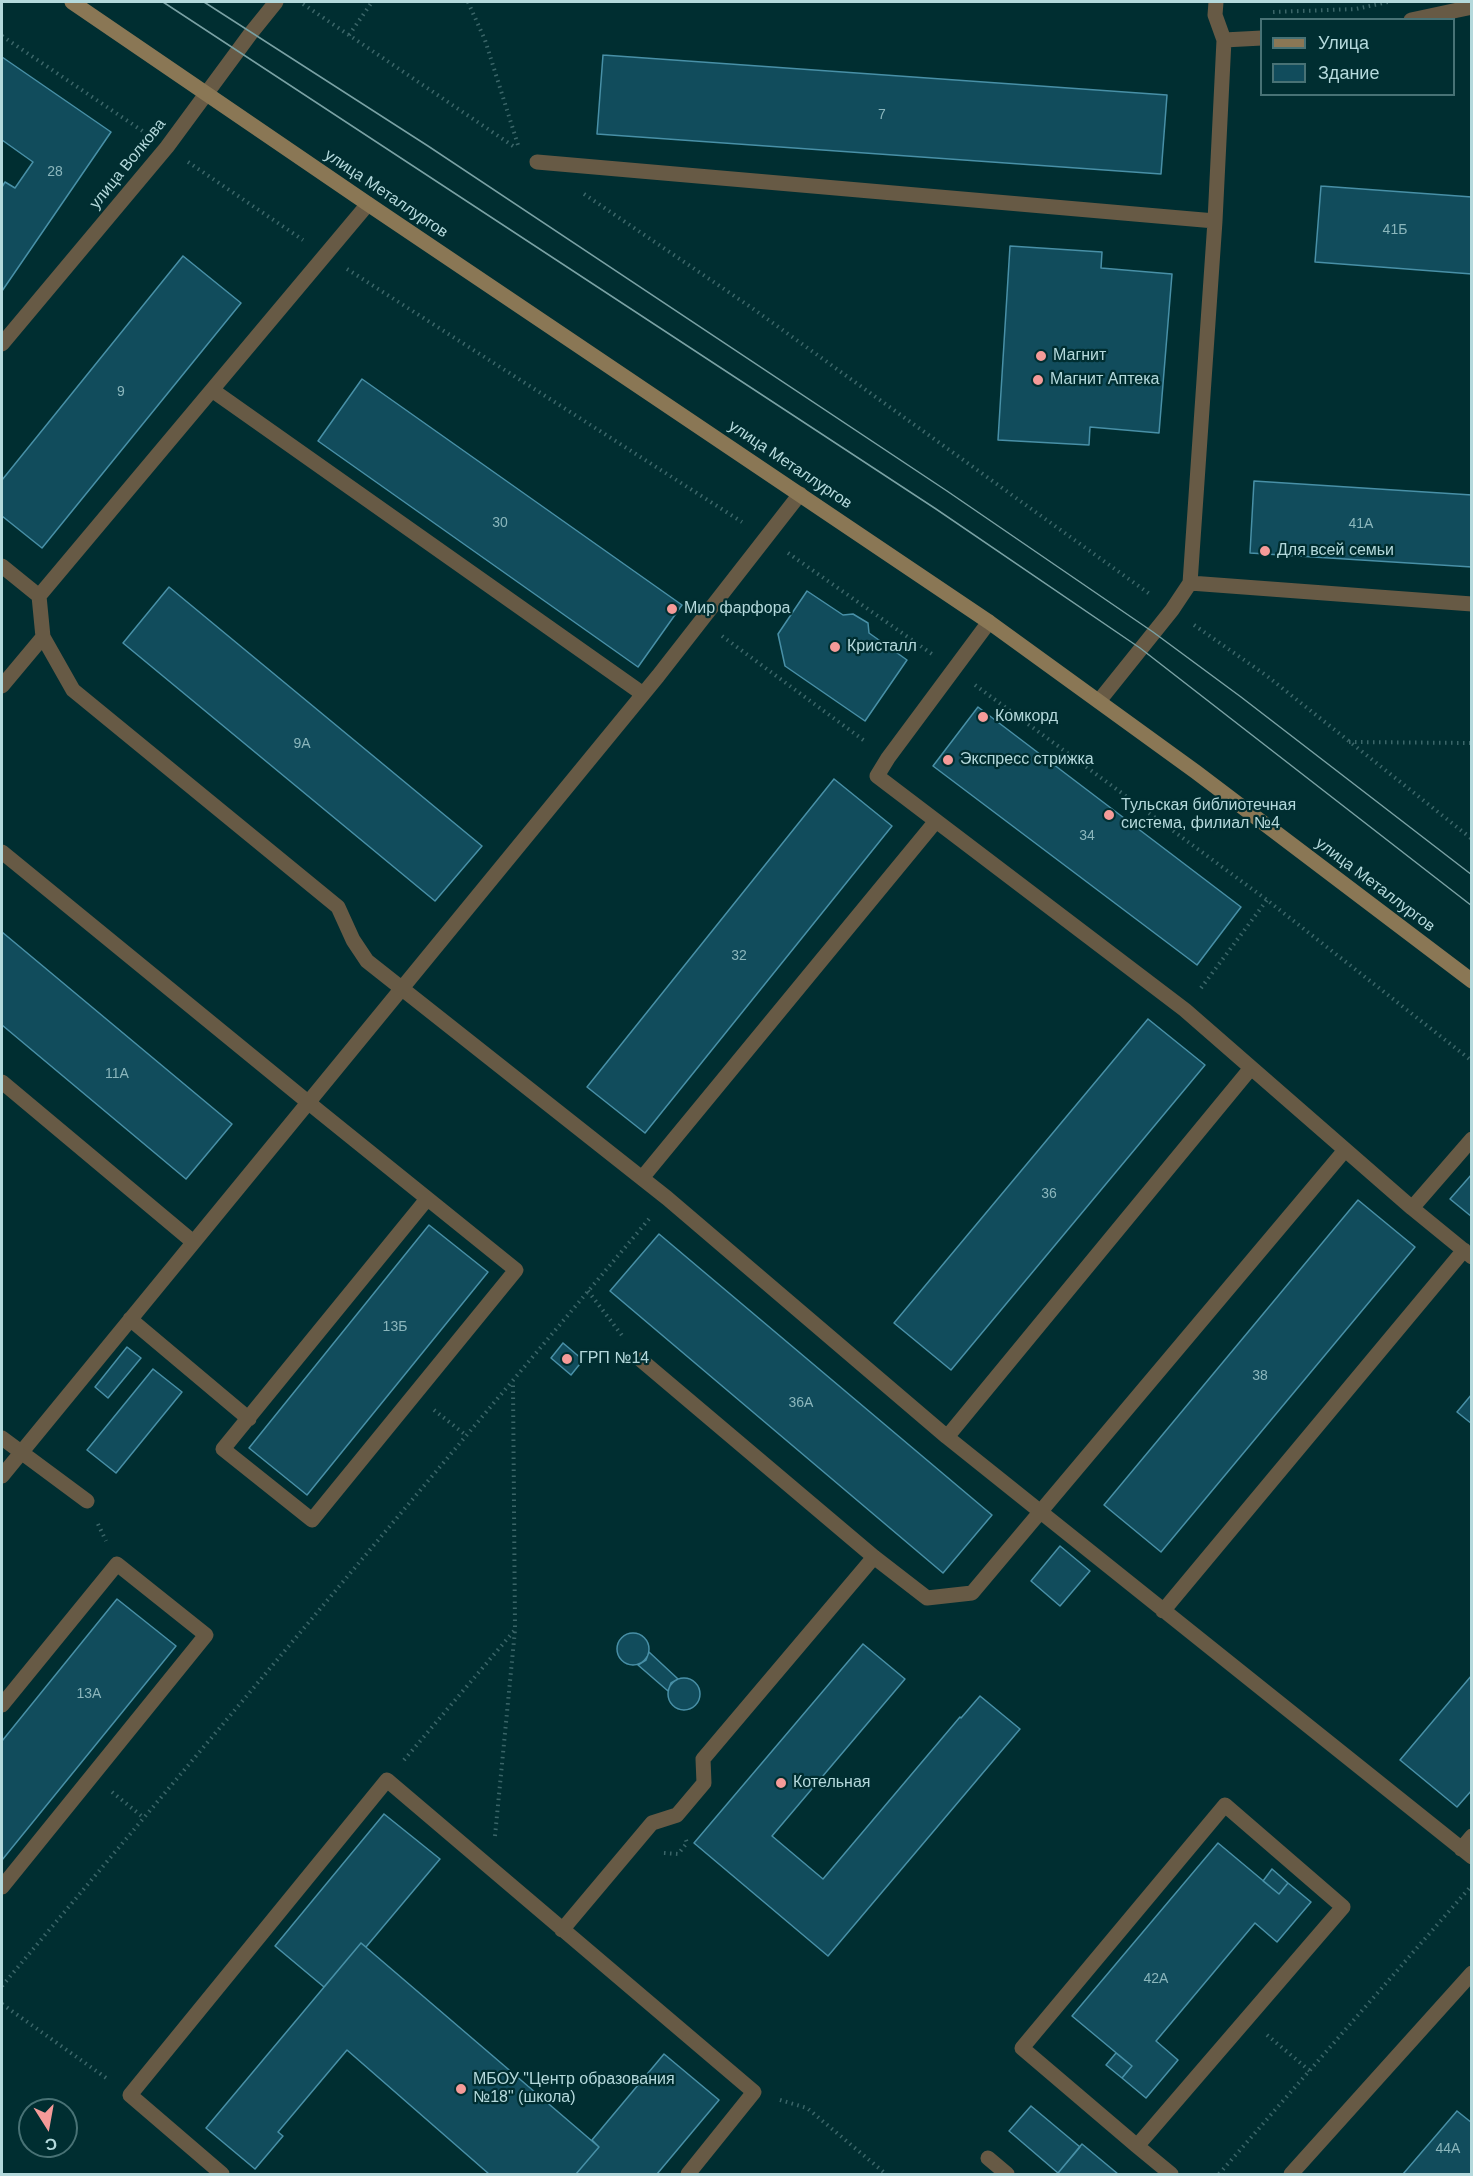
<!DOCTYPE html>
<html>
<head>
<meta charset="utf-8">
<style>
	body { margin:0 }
	#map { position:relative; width:1473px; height:2176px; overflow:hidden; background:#002e31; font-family:Arial,sans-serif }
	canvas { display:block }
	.frame { position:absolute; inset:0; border:3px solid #b4d9dc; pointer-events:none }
	.legend { position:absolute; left:1260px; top:18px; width:195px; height:78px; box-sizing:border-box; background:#002e31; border:2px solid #487275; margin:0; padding:8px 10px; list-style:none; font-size:18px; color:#b4d9dc }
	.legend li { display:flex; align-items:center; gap:12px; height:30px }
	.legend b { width:30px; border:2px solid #487275 }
	.north { position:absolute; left:18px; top:2098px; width:60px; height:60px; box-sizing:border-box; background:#002e31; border:2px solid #487275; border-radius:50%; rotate:169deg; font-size:16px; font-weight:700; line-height:24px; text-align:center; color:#b4d9dc }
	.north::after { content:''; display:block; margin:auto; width:21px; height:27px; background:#f59b99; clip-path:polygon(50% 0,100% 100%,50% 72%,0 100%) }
</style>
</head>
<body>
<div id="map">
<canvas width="1473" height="2176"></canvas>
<div class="frame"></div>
<ul class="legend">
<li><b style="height:8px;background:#8a7755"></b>Улица</li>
<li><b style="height:16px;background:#114c5c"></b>Здание</li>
</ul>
<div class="north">С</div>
</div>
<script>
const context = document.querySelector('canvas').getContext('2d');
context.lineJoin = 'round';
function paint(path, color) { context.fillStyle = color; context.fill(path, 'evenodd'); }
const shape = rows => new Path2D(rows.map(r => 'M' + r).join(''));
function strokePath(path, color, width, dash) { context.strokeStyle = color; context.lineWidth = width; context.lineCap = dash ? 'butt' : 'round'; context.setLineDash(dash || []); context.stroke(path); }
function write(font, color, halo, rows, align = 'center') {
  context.font = font + ' Arial,sans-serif'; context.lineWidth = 4.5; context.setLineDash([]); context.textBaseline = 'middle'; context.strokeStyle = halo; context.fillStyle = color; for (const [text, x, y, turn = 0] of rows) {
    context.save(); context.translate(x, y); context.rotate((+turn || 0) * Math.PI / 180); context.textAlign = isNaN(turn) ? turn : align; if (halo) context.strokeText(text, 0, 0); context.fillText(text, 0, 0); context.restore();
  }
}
const building = shape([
	[603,55,1167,95,1161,174,597,134,603,55],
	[2,57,111,132,2,291,2,187,5,182,15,188,33,162,2,140,2,57],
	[1321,186,1472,197,1472,274,1315,262,1321,186],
	[1010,246,1102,252,1101,268,1172,274,1159,433,1090,427,1089,445,998,440,1010,246],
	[183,256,241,303,42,548,2,516,2,480,183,256],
	[362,379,682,605,638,667,318,441,362,379],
	[1254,481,1472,495,1472,567,1250,553,1254,481],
	[169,587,482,846,435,901,123,643,169,587],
	[807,591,843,615,853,614,868,623,869,633,907,660,865,721,785,666,778,634,807,591],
	[978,707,1241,907,1197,965,933,766,978,707],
	[834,779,892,826,645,1133,587,1087,834,779],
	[2,932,232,1124,186,1179,2,1025,2,932],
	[1148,1019,1205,1065,951,1370,894,1323,1148,1019],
	[1472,1174,1472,1217,1450,1199,1472,1174],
	[1358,1200,1415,1247,1161,1552,1104,1505,1358,1200],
	[429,1225,488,1272,307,1495,249,1448,429,1225],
	[659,1234,992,1515,943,1573,610,1291,659,1234],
	[563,1343,583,1360,571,1375,551,1358,563,1343],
	[127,1347,141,1358,108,1398,95,1387,127,1347],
	[153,1369,182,1392,116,1473,87,1450,153,1369],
	[1472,1394,1472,1424,1457,1412,1472,1394],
	[1060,1546,1090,1571,1060,1606,1031,1581,1060,1546],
	[117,1599,176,1646,2,1860,2,1741,117,1599],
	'617 1649a16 16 0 1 1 32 0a16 16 0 1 1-32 0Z',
	[863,1644,905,1679,772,1836,823,1879,960,1717,961,1718,980,1696,1020,1729,828,1956,694,1843,863,1644],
	[649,1652,678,1679,671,1683,668,1691,638,1665,646,1660,649,1652],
	[1472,1675,1472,1790,1457,1807,1400,1760,1472,1675],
	'668 1694a16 16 0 1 1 32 0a16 16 0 1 1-32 0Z',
	[384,1814,440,1859,366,1947,361,1943,324,1987,275,1946,384,1814],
	[1218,1843,1279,1894,1288,1883,1311,1902,1277,1942,1255,1923,1156,2041,1178,2060,1146,2098,1122,2078,1132,2066,1072,2016,1218,1843],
	[1272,1869,1288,1883,1279,1894,1263,1881,1272,1869],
	[361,1943,599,2147,576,2174,489,2174,347,2050,278,2132,283,2136,255,2169,206,2128,361,1943],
	[1116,2053,1132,2066,1122,2078,1106,2065,1116,2053],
	[664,2054,719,2100,657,2174,576,2174,599,2147,592,2140,664,2054],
	[1031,2106,1080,2147,1058,2173,1009,2131,1031,2106],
	[1457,2111,1472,2123,1472,2174,1403,2174,1457,2111],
	[1082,2144,1118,2174,1060,2174,1058,2173,1082,2144]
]);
paint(building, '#114c5c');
strokePath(building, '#4890a7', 1.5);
strokePath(shape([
	[468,2,485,40,518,145],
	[303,4,516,148],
	[1273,12,1356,9,1388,2],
	[349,35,372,2],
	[2,36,144,132],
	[188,162,303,240],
	[584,194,752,308,1151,595],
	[347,269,742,522],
	[788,553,932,654],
	[1194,625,1267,676,1472,839],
	[722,636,866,742],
	[975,685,1267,900,1472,1061],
	[1349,742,1472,743],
	[1201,988,1267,900],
	[588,1291,624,1338],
	[434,1410,467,1436],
	[98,1524,106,1541],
	[404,1760,514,1631],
	[112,1792,144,1818],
	[495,1836,515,1630,513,1382],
	[664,1853,678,1854,687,1843,686,1840],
	[2,1986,649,1219],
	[2,2004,109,2080],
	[1267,2035,1310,2071],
	[780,2100,807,2108,886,2174],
	[1219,2174,1472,1885]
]), '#3b6669', 4, [1.5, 4.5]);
strokePath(shape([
	[1411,20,1472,7],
	[1224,40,1262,38],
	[537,162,1215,221],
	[212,390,643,694],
	[2,566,39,596,43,637,73,690,338,907,353,940,367,961,667,1198,947,1437,1472,1857],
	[1190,583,1472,604],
	[39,596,368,204],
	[989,622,888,758,877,776,1185,1010,1412,1208,1472,1257],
	[2,686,43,637],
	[1099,701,1172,610,1190,583,1215,221,1224,40,1215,15,1216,2],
	[2,852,320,1112,516,1270,312,1520,223,1449,427,1199],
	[2,1082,192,1241],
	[642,1178,936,821],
	[1412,1208,1472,1139],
	[130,1319,249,1419],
	[641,1360,874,1557,927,1598,972,1593,1345,1150],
	[947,1437,1251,1068],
	[2,1438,87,1501],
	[2,1476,658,676,800,494],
	[1163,1611,1464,1250],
	[2,1705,117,1564,206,1635,2,1887],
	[1461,1849,1472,1836],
	[562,1930,652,1823,677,1815,704,1783,703,1759,874,1557],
	[1137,2146,1343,1907,1225,1805,1022,2048,1137,2146,1171,2174],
	[988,2158,1007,2174],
	[222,2174,130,2095,387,1780,754,2092,688,2174],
	[1291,2174,1472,1973]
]), '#675a45', 15);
strokePath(shape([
	[2,344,167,147,251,33,276,2]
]), '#675a45', 15);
strokePath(shape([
	[72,2,368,204,989,622,1196,772,1472,981]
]), '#8a7755', 15);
strokePath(shape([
	[163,2,936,509,1140,648,1472,906],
	[204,2,428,146,947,491,1153,632,1241,697,1472,875]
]), '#79a1a4', 1.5);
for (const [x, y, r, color] of [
	[1041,356,6,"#f59b99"],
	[1038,380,6,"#f59b99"],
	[1265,551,6,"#f59b99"],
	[672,609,6,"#f59b99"],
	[835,647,6,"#f59b99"],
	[983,717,6,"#f59b99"],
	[948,760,6,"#f59b99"],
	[1109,815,6,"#f59b99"],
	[567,1359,6,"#f59b99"],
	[781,1783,6,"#f59b99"],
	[461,2089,6,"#f59b99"]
]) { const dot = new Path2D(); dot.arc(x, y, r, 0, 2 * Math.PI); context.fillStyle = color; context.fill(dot); strokePath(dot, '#002e31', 2); }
write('14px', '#8bb6bc', null, [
	["7",882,115],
	["28",55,172],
	["41Б",1395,230],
	["9",121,392],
	["30",500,523],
	["41А",1361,524],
	["9А",302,744],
	["34",1087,836],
	["32",739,956],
	["11А",117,1074],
	["36",1049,1194],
	["13Б",395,1327],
	["38",1260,1376],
	["36А",801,1403],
	["13А",89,1694],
	["42А",1156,1979],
	["44А",1448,2149]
]);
write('16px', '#b4d9dc', '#002e31', [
	["улица Волкова",128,164,-51],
	["улица Металлургов",386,194,34],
	["улица Металлургов",790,465,34],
	["улица Металлургов",1375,885,37]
]);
write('16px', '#b4d9dc', '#002e31', [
	["Магнит",1053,356],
	["Магнит Аптека",1050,380],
	["Для всей семьи",1277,551],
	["Мир фарфора",684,609],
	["Кристалл",847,647],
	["Комкорд",995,717],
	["Экспресс стрижка",960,760],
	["Тульская библиотечная",1121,806],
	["система, филиал №4",1121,824],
	["ГРП №14",579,1359],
	["Котельная",793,1783],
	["МБОУ \"Центр образования",473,2080],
	["№18\" (школа)",473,2098]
], 'left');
</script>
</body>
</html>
